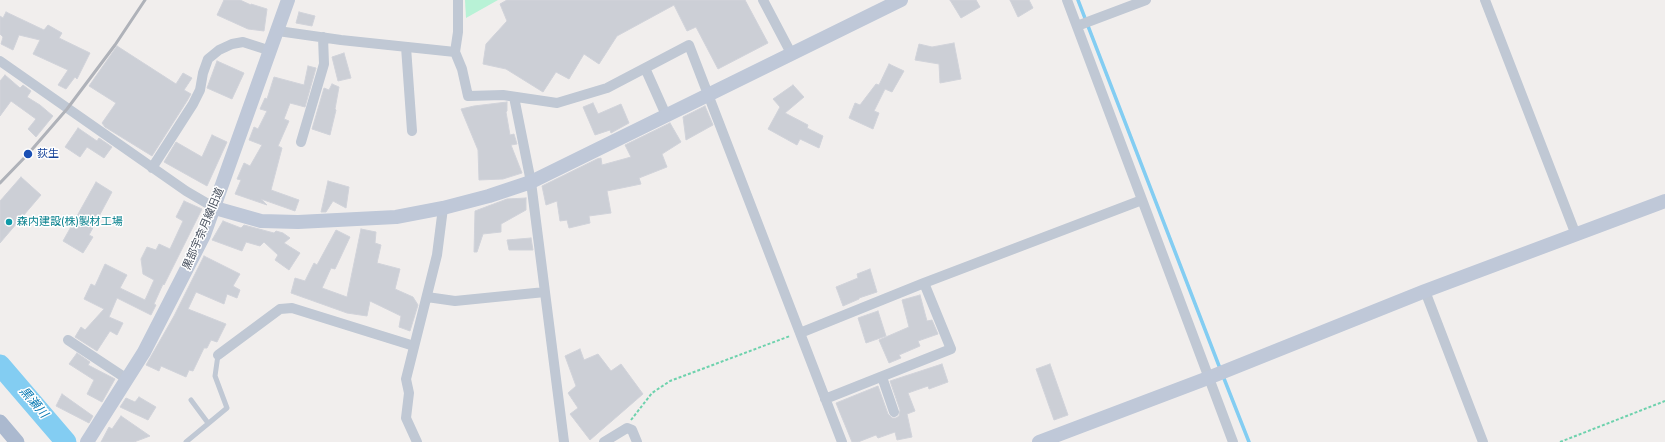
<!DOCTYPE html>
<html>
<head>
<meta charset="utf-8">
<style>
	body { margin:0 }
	canvas { display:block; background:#f1eeed }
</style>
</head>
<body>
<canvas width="1665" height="442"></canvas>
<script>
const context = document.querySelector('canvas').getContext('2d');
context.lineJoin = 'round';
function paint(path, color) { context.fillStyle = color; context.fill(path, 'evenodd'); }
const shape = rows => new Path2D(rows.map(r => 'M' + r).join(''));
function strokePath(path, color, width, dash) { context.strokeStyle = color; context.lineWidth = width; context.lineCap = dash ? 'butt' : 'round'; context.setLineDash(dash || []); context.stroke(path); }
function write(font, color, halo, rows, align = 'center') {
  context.font = font + ' Jost,"Noto Sans JP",sans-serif'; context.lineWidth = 3; context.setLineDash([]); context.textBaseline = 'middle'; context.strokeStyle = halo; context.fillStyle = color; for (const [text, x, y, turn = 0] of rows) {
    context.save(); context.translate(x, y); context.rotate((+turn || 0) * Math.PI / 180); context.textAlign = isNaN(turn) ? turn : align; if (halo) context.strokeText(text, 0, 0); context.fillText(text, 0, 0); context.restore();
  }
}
paint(shape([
	[465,0,498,0,466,18]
]), '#b8f2d6');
strokePath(shape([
	[1078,0,1221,371],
	[1223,376,1249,442]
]), '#83cdf2', 3.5);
strokePath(shape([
	[0,365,66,442]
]), '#83cdf2', 21);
const building = shape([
	[224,0,240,0,251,5,251,4,267,9,264,31,248,29,217,15,224,0],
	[507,0,745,0,768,43,718,69,696,27,687,31,674,5,617,36,599,64,584,54,569,79,556,72,543,92,506,69,483,64,486,44,507,21,500,4,507,0],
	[950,0,976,0,980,7,961,18,950,0],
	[1010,0,1029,0,1033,8,1018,17,1010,0],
	[6,12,44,30,48,25,62,33,59,38,90,53,77,79,75,77,66,89,58,85,68,70,33,54,40,40,19,35,13,50,1,44,3,37,0,34,0,16,3,18,6,12],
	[299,12,315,16,312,26,296,23,299,12],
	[954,43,961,79,940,83,939,64,915,60,919,44,932,47,954,43],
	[117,46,176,84,183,73,192,78,184,90,191,94,187,101,152,156,105,127,102,123,116,103,89,86,117,46],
	[344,53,351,78,338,81,332,57,344,53],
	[217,61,244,73,232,99,207,88,217,61],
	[889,64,904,71,892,92,885,89,874,111,879,113,873,129,849,118,855,103,860,105,876,84,879,85,889,64],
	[308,66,316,68,305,107,290,103,284,119,289,121,278,146,282,148,271,190,299,200,295,211,261,199,267,205,235,194,241,180,237,179,244,163,250,166,262,145,249,140,254,127,258,129,267,111,260,109,265,98,267,99,274,77,304,85,308,66],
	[5,75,20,88,23,85,31,91,27,97,40,105,53,116,36,137,28,129,36,119,11,101,0,116,0,81,5,75],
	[332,84,339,87,335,109,336,110,330,135,312,129,324,88,329,90,332,84],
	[793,85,804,97,785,113,808,125,807,128,823,136,819,148,800,139,797,145,768,129,780,107,773,99,793,85],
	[507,102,507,111,506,112,510,135,514,134,517,144,511,145,522,173,503,179,479,180,478,150,461,109,474,106,507,102],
	[593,103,598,114,621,104,629,123,611,133,610,130,595,135,583,107,593,103],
	[705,106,713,125,686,140,683,117,705,106],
	[670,123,681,142,662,154,667,167,639,178,641,184,607,191,611,213,589,216,590,223,569,228,567,220,560,221,557,201,546,205,542,186,597,159,601,158,602,165,631,157,625,145,670,123],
	[78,128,97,141,99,138,112,147,104,158,87,147,80,157,65,147,78,128],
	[212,135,227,142,207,186,164,162,176,142,202,157,212,135],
	[21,177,41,195,0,243,0,201,21,177],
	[328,181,349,187,346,208,333,201,326,212,321,212,328,181],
	[96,182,112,192,89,235,93,237,83,253,63,241,96,182],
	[526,198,526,210,501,224,501,232,483,234,477,252,474,252,475,211,507,199,526,198],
	[184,201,202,209,164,285,163,284,154,304,156,305,151,315,117,298,109,317,123,323,117,335,110,331,97,351,75,337,81,327,85,330,104,309,84,299,91,284,95,286,105,264,127,275,120,288,145,300,154,280,143,274,141,259,147,247,156,250,159,244,170,249,183,221,176,217,184,201],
	[223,221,241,228,244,225,274,233,276,231,283,233,290,238,284,243,300,253,289,270,275,260,278,255,264,242,260,246,246,242,242,251,212,240,223,221],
	[361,229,376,232,375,243,381,245,377,263,400,269,395,289,413,297,418,305,410,331,399,327,401,316,370,301,367,316,347,313,291,293,295,278,305,281,314,263,317,265,336,230,350,237,335,269,331,268,322,288,347,297,361,229],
	[531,238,533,250,509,250,507,240,531,238],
	[204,256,240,274,233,286,240,290,237,298,227,294,224,304,196,292,188,309,226,324,217,342,211,340,207,348,204,348,193,371,189,370,186,377,161,366,159,371,146,365,174,316,204,256],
	[870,269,877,292,859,298,859,299,843,306,836,287,858,278,857,274,870,269],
	[920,295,927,321,932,320,938,334,918,341,920,346,899,355,901,358,889,363,879,340,909,327,902,300,920,295],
	[878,311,886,336,866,343,858,318,878,311],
	[580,349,584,360,598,354,611,371,621,364,643,394,590,440,570,414,578,408,568,393,576,386,565,356,580,349],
	[77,353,90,362,88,365,115,379,102,402,87,394,94,380,69,364,77,353],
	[942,364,948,382,929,389,928,386,908,393,915,411,907,414,912,437,897,440,895,432,878,438,876,435,858,442,852,442,836,403,878,386,888,414,892,418,896,418,899,416,900,410,890,381,942,364],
	[1050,364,1068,415,1054,420,1036,369,1050,364],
	[62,394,93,416,89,423,56,406,62,394],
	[139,397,156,407,148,420,120,407,126,398,135,402,139,397],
	[121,416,150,436,134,442,101,442,109,427,112,429,121,416]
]);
paint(building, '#cccfd6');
strokePath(building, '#d1d3da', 1);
strokePath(shape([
	[631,420,652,393,670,381,790,336],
	[1560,442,1665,401]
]), '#6ed2ad', 2, [3, 2]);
strokePath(shape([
	[191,400,208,423],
	[186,442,227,408,215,376,218,355]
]), '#c0c8d4', 5);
strokePath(shape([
	[763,0,792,55],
	[1067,0,1233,442],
	[1485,0,1576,235],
	[1077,26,1146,0],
	[278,31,341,40,455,52,462,69,468,96,503,95,557,103,607,88,689,45,842,442],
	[406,47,412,131],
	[455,52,458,32,458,0],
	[0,61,186,191,215,208],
	[645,68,666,115],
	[514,97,531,182,564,442],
	[301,142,324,64,323,37],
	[152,168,193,104,200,90,203,73,208,59,219,50,232,44,243,42,271,51],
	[924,283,1142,200],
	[1425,291,1483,442],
	[427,297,455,301,545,292],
	[800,333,924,283,951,349,825,399],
	[68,340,127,379],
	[218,355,280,309,292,308,414,346],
	[882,377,894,412],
	[417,442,406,418,409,393,406,379,437,255,443,208],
	[604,442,627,428,632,430,637,442]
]), '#c0c8d4', 10);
strokePath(shape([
	[215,208,261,221,298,222,396,217,443,208,489,196,531,182,901,0],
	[87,442,144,352,204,235,288,0],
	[1039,442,1208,378,1425,291,1665,201]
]), '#bfc8d8', 14);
strokePath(shape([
	[0,422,17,442]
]), '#abb9cf', 15);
strokePath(shape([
	[0,183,28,154,67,109,115,45,145,0]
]), '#afb2b9', 3);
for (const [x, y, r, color] of [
	[28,154,5,"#1a4fb4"],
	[9,222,4,"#0f9aa8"]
]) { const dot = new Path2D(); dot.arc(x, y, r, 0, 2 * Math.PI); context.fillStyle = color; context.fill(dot); strokePath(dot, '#fff', 1.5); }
write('11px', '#164399', '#fff', [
	["荻生",37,154]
], 'left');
write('11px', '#0d838f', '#fff', [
	["森内建設(株)製材工場",17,222]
], 'left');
write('11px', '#454e5c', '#fff', [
	["黒部宇奈月線旧道",204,229,-67]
]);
write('italic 12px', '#0377b2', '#fff', [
	["黒瀬川",33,403,49]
]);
</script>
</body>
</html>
